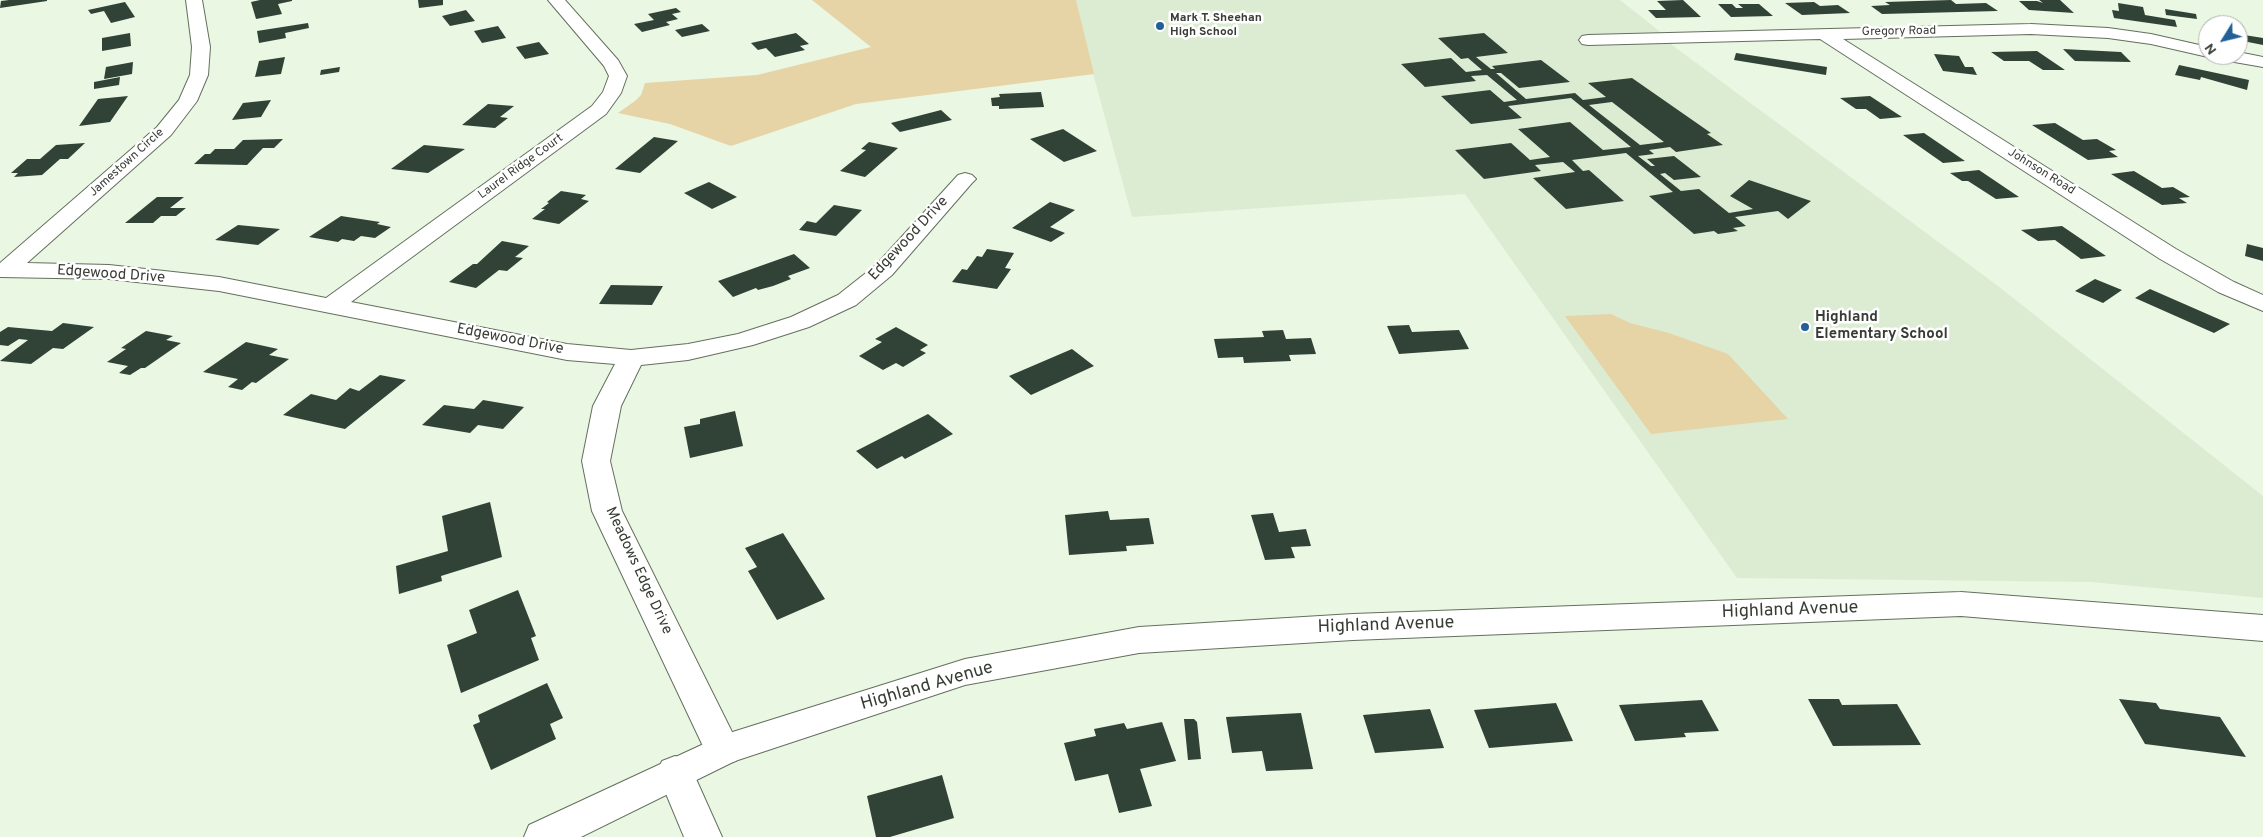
<!DOCTYPE html>
<html>
<head>
<meta charset="utf-8">
<style>
	body { margin:0 }
	#map { position:relative; width:2263px; height:837px; overflow:hidden; background:#eaf7e3; font-family:Overpass,sans-serif }
	canvas { display:block }
	.north { position:absolute; left:2198px; top:15px; width:50px; height:50px; box-sizing:border-box; background:#fff; border:1px solid #afb1ae; border-radius:50%; rotate:234deg; font-size:14px; font-weight:700; line-height:20px; text-align:center; color:#373c34 }
	.north::after { content:''; display:block; margin:auto; width:18px; height:22px; background:#236097; clip-path:polygon(50% 0,100% 100%,50% 72%,0 100%) }
</style>
</head>
<body>
<div id="map">
<canvas width="2263" height="837"></canvas>
<div class="north">N</div>
</div>
<script>
const context = document.querySelector('canvas').getContext('2d');
context.lineJoin = 'round';
function paint(path, color) { context.fillStyle = color; context.fill(path, 'evenodd'); }
const shape = rows => new Path2D(rows.map(r => 'M' + r).join(''));
function strokePath(path, color, width, dash) { context.strokeStyle = color; context.lineWidth = width; context.lineCap = dash ? 'butt' : 'round'; context.setLineDash(dash || []); context.stroke(path); }
function write(font, color, halo, rows, align = 'center') {
  context.font = font + ' Overpass,sans-serif'; context.lineWidth = 5; context.setLineDash([]); context.textBaseline = 'middle'; context.strokeStyle = halo; context.fillStyle = color; for (const [text, x, y, turn = 0] of rows) {
    context.save(); context.translate(x, y); context.rotate((+turn || 0) * Math.PI / 180); context.textAlign = isNaN(turn) ? turn : align; if (halo) context.strokeText(text, 0, 0); context.fillText(text, 0, 0); context.restore();
  }
}
paint(shape([
	[1076,0,1620,0,1658,30,1672,45,1998,286,2263,496,2263,598,2091,582,1737,578,1465,194,1132,217,1085,44]
]), '#dcecd2');
paint(shape([
	[812,0,1076,0,1094,74,856,104,731,146,670,124,618,113,635,101,641,95,645,83,757,75,871,47],
	[1611,314,1630,323,1669,333,1728,354,1788,419,1651,434,1565,316]
]), '#e6d3a6');
paint(shape([
	[9,0,47,0,47,1,0,8,1,1],
	[260,0,292,0,292,1,278,4,282,14,256,19,251,2],
	[418,0,443,0,443,5,419,8],
	[1683,0,1701,17,1656,18,1648,10,1666,10,1657,1],
	[1951,0,1956,4,1986,3,1998,11,1882,14,1871,6,1890,5,1885,2],
	[2039,0,2060,0,2074,13,2029,10,2019,1,2037,1,2043,3],
	[125,2,135,17,111,23,104,11,91,14,88,10],
	[1814,2,1820,6,1838,5,1850,13,1802,15,1785,3],
	[2118,3,2143,7,2145,15,2175,20,2177,27,2114,18,2112,10,2119,11],
	[1718,4,1732,4,1736,8,1743,8,1738,4,1759,4,1773,16,1731,17],
	[676,8,681,12,672,14,678,19,666,22,670,25,642,32,634,24,654,20,648,14],
	[2165,9,2196,14,2197,19,2166,15],
	[466,10,475,21,450,26,442,16],
	[308,23,309,28,285,33,286,38,259,43,257,31],
	[702,24,710,31,682,37,675,30],
	[498,26,506,38,482,43,474,31],
	[130,33,131,46,102,51,102,38],
	[796,33,809,44,800,46,805,50,775,57,766,48,758,50,751,43],
	[1484,33,1508,53,1476,57,1491,69,1495,69,1492,66,1541,60,1570,82,1519,88,1501,73,1496,73,1526,99,1575,93,1583,100,1606,97,1588,83,1632,78,1711,133,1707,134,1723,145,1676,152,1670,147,1649,150,1654,154,1638,156,1651,166,1655,166,1647,159,1674,156,1701,177,1674,180,1665,173,1660,174,1681,191,1699,189,1729,213,1753,209,1730,196,1749,180,1811,201,1788,219,1778,211,1735,217,1746,226,1733,228,1738,231,1718,234,1714,231,1694,234,1649,196,1673,192,1626,153,1572,160,1583,171,1589,170,1624,201,1566,209,1533,178,1575,172,1563,162,1535,165,1541,171,1484,179,1455,150,1511,143,1530,160,1550,157,1518,129,1570,122,1603,150,1631,147,1571,98,1508,106,1522,118,1471,124,1441,96,1490,90,1504,102,1517,100,1487,75,1471,76,1476,81,1425,87,1401,64,1451,58,1466,72,1482,70,1468,58,1461,59,1438,38],
	[1612,102,1664,142,1640,145,1589,105],
	[2238,34,2263,38,2263,45,2238,40],
	[539,42,549,54,525,59,516,47],
	[2063,49,2121,52,2131,62,2075,61],
	[2037,51,2065,70,2043,70,2029,61,2004,61,1991,52],
	[1736,53,1827,67,1826,75,1734,60],
	[1934,54,1959,56,1965,67,1973,67,1977,75,1943,71],
	[285,57,281,74,255,77,259,61],
	[133,62,132,74,104,79,106,67],
	[2179,65,2249,80,2247,90,2201,77,2200,80,2175,75],
	[340,67,339,72,320,75,321,70],
	[120,77,119,85,94,89,94,82],
	[1041,92,1044,107,999,109,999,106,992,106,991,98,1000,97,999,94],
	[128,96,110,122,79,126,98,99],
	[1870,96,1902,117,1880,119,1866,109,1856,109,1840,98],
	[271,100,261,117,232,120,243,103],
	[488,104,514,106,500,117,508,118,495,128,462,125],
	[941,110,952,120,900,132,891,123],
	[2055,123,2083,140,2097,139,2116,150,2109,151,2118,157,2088,160,2032,125],
	[1063,129,1097,151,1064,162,1030,139],
	[1924,133,1965,161,1943,163,1903,135],
	[654,137,678,141,640,173,615,169],
	[283,139,274,148,263,148,247,165,194,164,205,154,210,154,215,149,234,149,243,140],
	[869,142,898,148,865,177,840,171,866,150,861,149],
	[85,143,68,159,60,159,42,175,14,177,18,173,11,173,27,159,40,159,56,145],
	[424,145,465,149,428,173,391,169],
	[1979,170,2019,197,1996,199,1968,181,1962,181,1950,173],
	[2134,171,2162,188,2173,187,2190,197,2179,198,2187,203,2162,205,2111,174],
	[709,182,737,197,712,209,684,193],
	[561,191,586,195,581,199,589,201,559,224,532,219,545,209,541,209,549,203,547,202],
	[157,197,184,197,170,208,186,208,176,216,161,216,153,223,125,223],
	[1050,202,1075,210,1050,227,1065,233,1051,242,1012,228],
	[834,205,862,210,836,236,799,230,807,221,816,223],
	[341,216,380,222,377,224,391,227,375,238,361,236,354,241,342,239,338,242,309,237],
	[238,225,280,229,258,245,215,240],
	[2062,226,2106,256,2081,259,2055,240,2038,241,2021,230],
	[502,241,529,246,515,257,523,258,507,271,499,270,476,288,449,282,473,264,477,264],
	[2247,244,2263,248,2263,261,2245,256],
	[987,249,1014,253,1005,268,1011,269,997,289,952,282,962,269,967,270,977,256,982,257],
	[794,254,810,268,788,276,791,279,773,286,758,290,756,288,733,297,718,281],
	[2095,279,2122,290,2103,303,2075,291],
	[611,285,663,286,652,305,599,304],
	[2150,289,2230,324,2214,333,2135,298],
	[63,323,94,327,63,349,53,348,31,364,0,361,28,340,19,339,8,346,0,345,0,332,8,327,52,331],
	[1409,325,1412,332,1459,330,1469,349,1399,354,1387,326],
	[896,327,928,345,920,350,926,353,903,367,896,363,883,370,859,356,882,342,875,339],
	[1283,330,1286,339,1311,338,1316,354,1289,355,1291,361,1244,363,1243,357,1218,358,1214,339,1264,337,1262,331],
	[146,331,173,336,166,340,181,343,145,368,141,368,130,375,119,373,128,366,107,362,126,349,121,348],
	[246,342,278,349,269,355,289,359,256,383,252,382,242,390,228,387,238,379,203,372],
	[1072,349,1094,366,1031,395,1009,376],
	[380,375,406,380,345,429,283,415,311,394,336,400,350,388,359,391],
	[483,400,524,407,503,429,478,425,470,433,422,425,444,405,474,409],
	[735,411,743,446,690,458,684,427,700,424,700,419],
	[928,414,953,434,905,459,902,456,877,469,856,451],
	[490,502,502,557,441,576,442,581,399,594,396,566,448,551,442,516],
	[1108,511,1110,520,1149,518,1154,544,1126,546,1127,551,1069,555,1065,515],
	[1273,513,1279,532,1306,529,1311,546,1291,547,1295,558,1265,560,1251,515],
	[783,533,825,599,777,620,748,571,757,567,745,548],
	[518,590,536,636,531,638,539,660,461,693,447,645,477,633,469,610],
	[547,683,563,718,550,724,556,739,491,770,473,725,480,722,478,715],
	[1808,699,1839,699,1842,705,1897,704,1921,745,1833,746],
	[2119,699,2156,703,2160,709,2220,717,2246,757,2145,744],
	[1702,700,1719,731,1684,733,1686,737,1635,741,1619,705],
	[1556,703,1573,741,1489,748,1474,710],
	[1430,709,1444,748,1375,753,1363,715],
	[1301,713,1313,769,1266,771,1262,751,1232,753,1226,717],
	[1184,719,1194,719,1197,722,1201,759,1188,760],
	[1162,722,1176,761,1140,769,1152,806,1119,813,1108,774,1075,781,1064,743,1096,736,1094,729,1124,723,1127,729],
	[942,775,954,818,890,837,876,837,867,796]
]), '#314337');
const minor = shape([
	[186,0,202,0,210,47,208,75,197,101,171,135,27,263,109,265,219,277,326,298,592,106,603,92,609,76,604,66,548,0,565,0,618,60,627,76,621,93,606,114,351,302,567,344,631,350,688,344,738,334,791,317,838,295,876,265,958,175,965,173,972,175,976,179,972,183,892,275,856,305,809,327,753,345,688,360,641,365,621,406,610,461,622,511,741,750,736,761,723,765,710,761,592,511,582,461,593,406,615,364,567,360,219,291,109,279,0,277,0,263,157,127,179,100,190,75,192,47,186,0],
	[2031,24,2108,28,2151,34,2208,47,2208,55,2238,55,2238,52,2263,57,2263,67,2223,60,2214,55,2208,57,2151,44,2108,38,2031,34,1843,39,2176,249,2234,282,2263,295,2263,311,2218,292,2160,259,1820,39,1588,45,1582,44,1579,40,1582,36,1588,35,2031,24],
	[675,756,688,761,722,837,684,837,657,772,662,761,675,756]
]);
const tertiary = shape([
	[1961,592,2263,615,2263,641,1961,616,1353,640,1139,653,965,685,735,761,581,837,524,837,529,825,723,735,965,659,1139,627,1353,614,1961,592]
]);
strokePath(minor, '#646f5e', 2);
strokePath(tertiary, '#646f5e', 2);
paint(minor, '#fff');
paint(tertiary, '#fff');
for (const [x, y, r, color] of [
	[1160,26,5,"#236097"],
	[1805,327,5,"#236097"]
]) { const dot = new Path2D(); dot.arc(x, y, r, 0, 2 * Math.PI); context.fillStyle = color; context.fill(dot); strokePath(dot, '#fff', 2); }
write('bold 12px', '#373c34', '#fff', [
	["Mark T. Sheehan",1170,19],
	["High School",1170,33]
], 'left');
write('12px', '#373c34', '#fff', [
	["Gregory Road",1899,32,-1],
	["Jamestown Circle",127,163,-42],
	["Laurel Ridge Court",521,167,-36],
	["Johnson Road",2041,172,32]
]);
write('15px', '#373c34', '#fff', [
	["Edgewood Drive",909,239,-47],
	["Edgewood Drive",111,275,4],
	["Edgewood Drive",510,340,11],
	["Meadows Edge Drive",638,571,65]
]);
write('bold 15px', '#373c34', '#fff', [
	["Highland",1815,318],
	["Elementary School",1815,335]
], 'left');
write('18px', '#373c34', '#fff', [
	["Highland Avenue",1790,611,-2],
	["Highland Avenue",1386,626,-2],
	["Highland Avenue",927,687,-16]
]);
</script>
</body>
</html>
